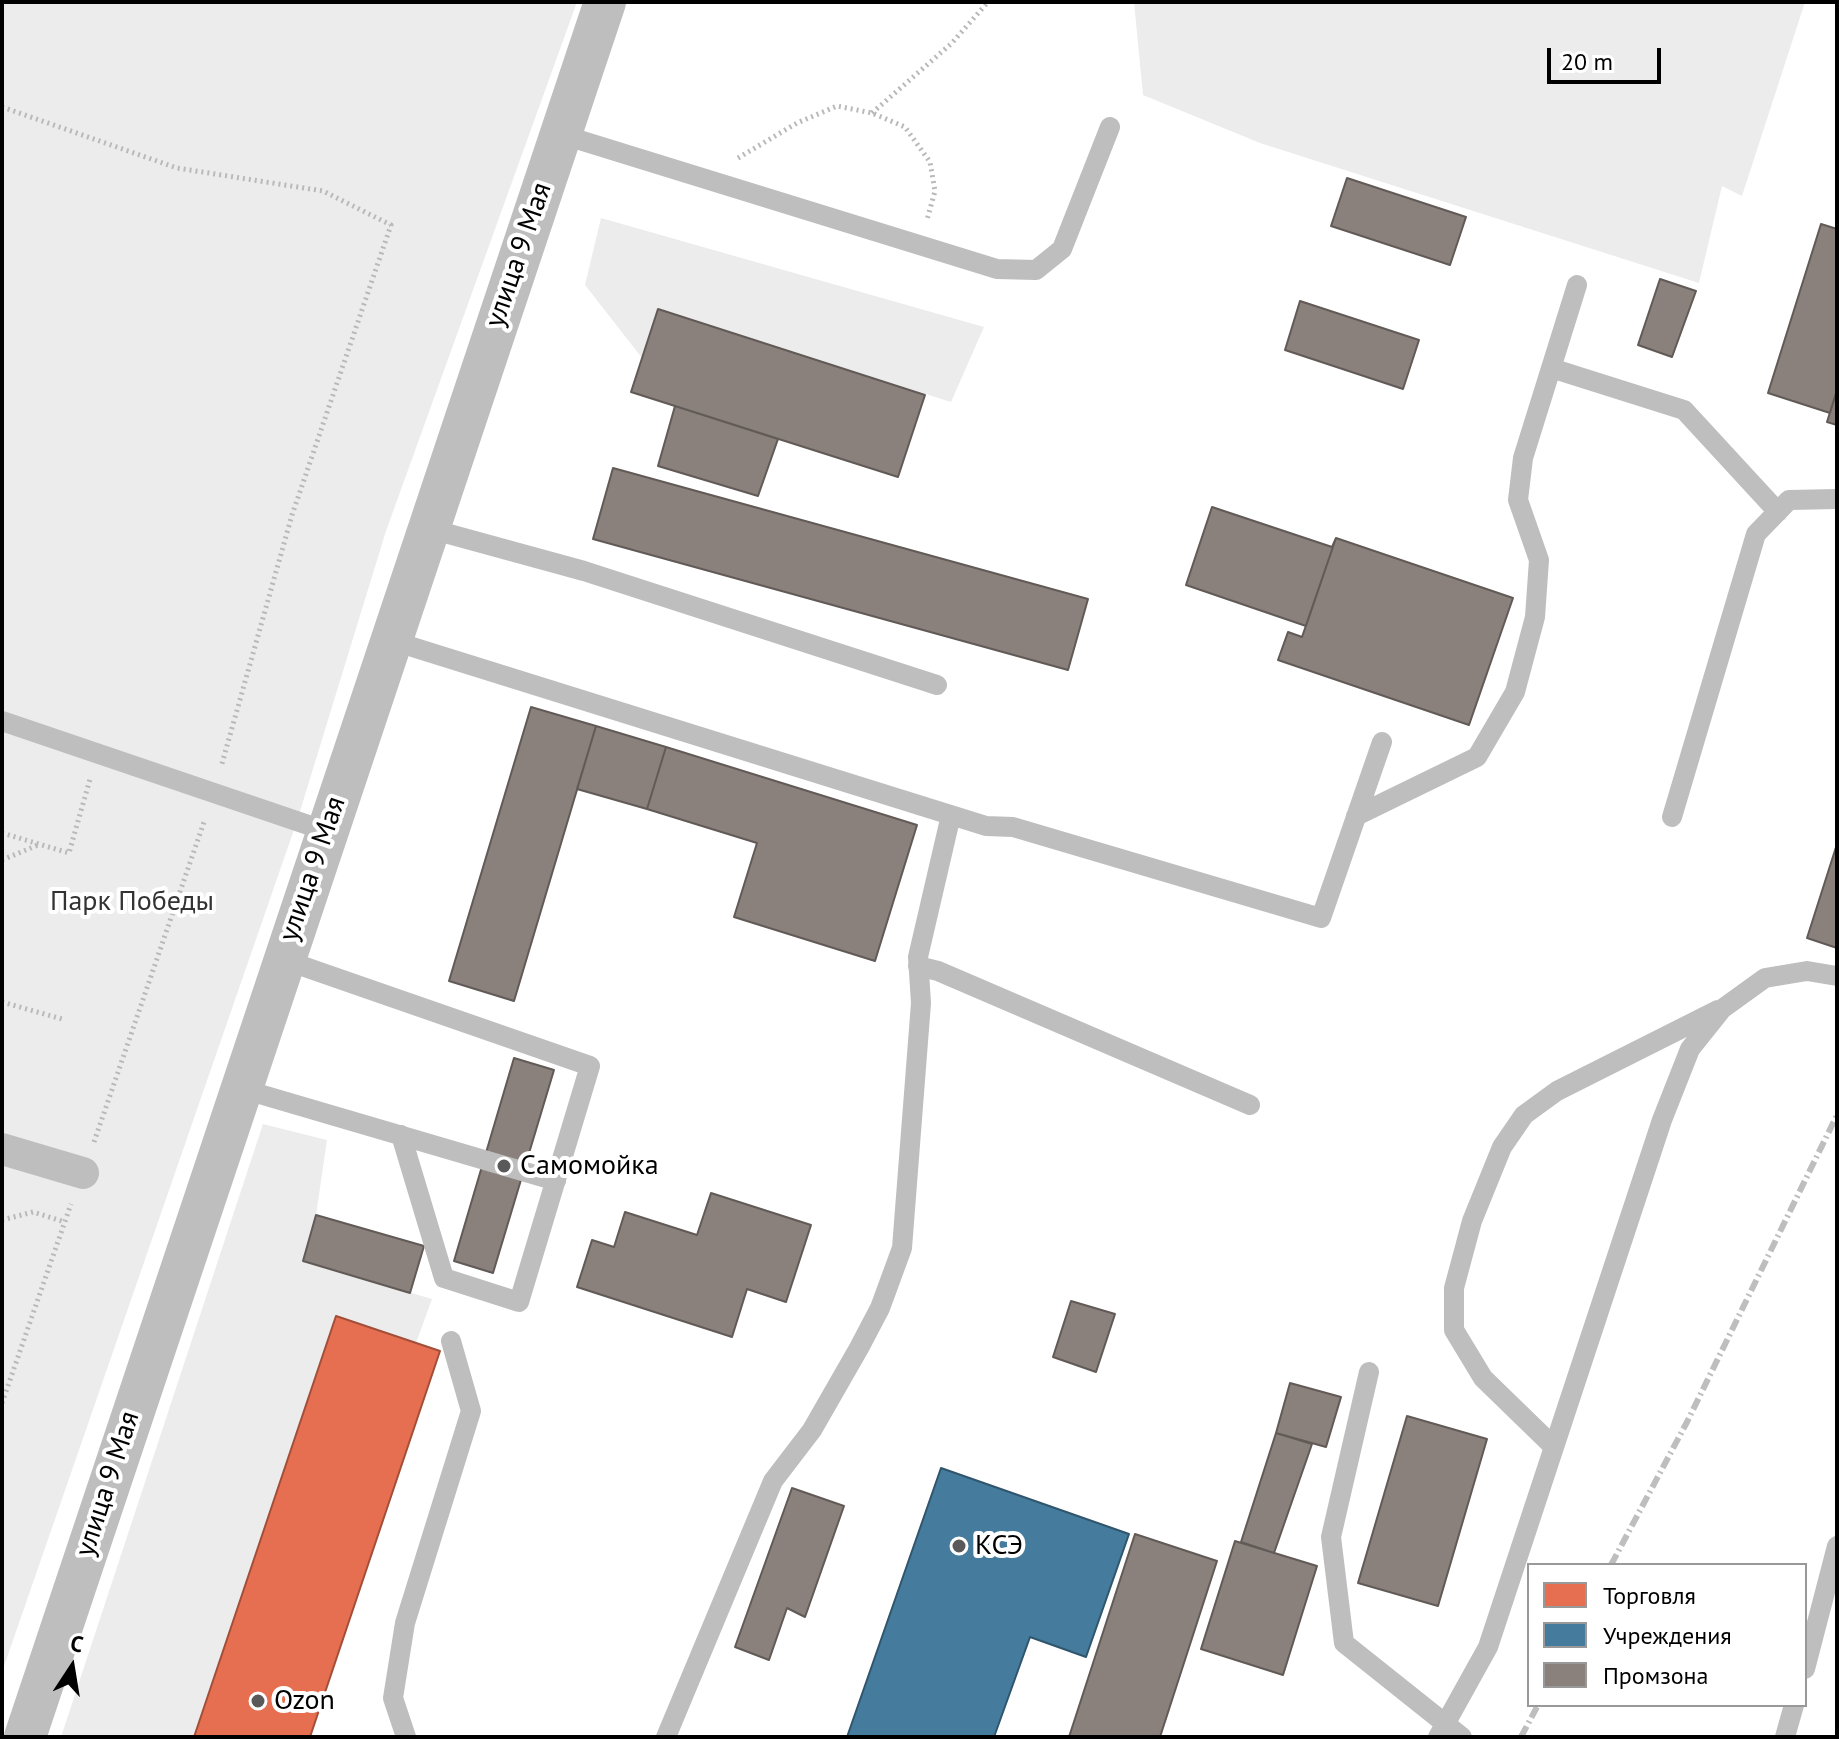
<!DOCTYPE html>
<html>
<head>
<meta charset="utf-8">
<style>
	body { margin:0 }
	#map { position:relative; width:1839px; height:1739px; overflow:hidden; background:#fff; font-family:"PT Sans",sans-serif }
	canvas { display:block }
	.frame { position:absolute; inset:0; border:4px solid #000; pointer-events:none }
	.legend { position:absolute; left:1527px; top:1563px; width:280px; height:144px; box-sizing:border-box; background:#fff; border:2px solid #999; margin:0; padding:10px 14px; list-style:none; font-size:24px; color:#000 }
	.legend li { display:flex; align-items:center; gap:16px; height:40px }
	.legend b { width:40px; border:2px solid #999 }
	.north { position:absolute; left:32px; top:1627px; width:80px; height:80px; -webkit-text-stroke:6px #fff; paint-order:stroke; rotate:12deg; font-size:22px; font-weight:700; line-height:32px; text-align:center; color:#000 }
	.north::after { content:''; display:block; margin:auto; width:28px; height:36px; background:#000; clip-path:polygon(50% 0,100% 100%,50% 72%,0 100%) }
	.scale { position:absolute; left:1547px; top:48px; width:114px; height:36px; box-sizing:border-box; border:4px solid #000; border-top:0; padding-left:10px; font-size:24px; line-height:28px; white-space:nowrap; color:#000; -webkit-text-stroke:6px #fff; paint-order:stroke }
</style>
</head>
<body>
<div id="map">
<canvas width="1839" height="1739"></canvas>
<div class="frame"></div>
<ul class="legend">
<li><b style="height:22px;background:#e76f51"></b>Торговля</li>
<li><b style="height:22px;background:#457b9d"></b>Учреждения</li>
<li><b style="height:22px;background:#8a817c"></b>Промзона</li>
</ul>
<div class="north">С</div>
<div class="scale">20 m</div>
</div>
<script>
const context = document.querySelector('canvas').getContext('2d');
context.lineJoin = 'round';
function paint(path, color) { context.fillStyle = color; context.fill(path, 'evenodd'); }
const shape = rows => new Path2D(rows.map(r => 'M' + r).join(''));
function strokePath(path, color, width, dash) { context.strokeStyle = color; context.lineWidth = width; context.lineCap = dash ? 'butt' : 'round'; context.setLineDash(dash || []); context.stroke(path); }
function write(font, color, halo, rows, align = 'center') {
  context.font = font + ' "PT Sans",sans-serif'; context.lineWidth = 8; context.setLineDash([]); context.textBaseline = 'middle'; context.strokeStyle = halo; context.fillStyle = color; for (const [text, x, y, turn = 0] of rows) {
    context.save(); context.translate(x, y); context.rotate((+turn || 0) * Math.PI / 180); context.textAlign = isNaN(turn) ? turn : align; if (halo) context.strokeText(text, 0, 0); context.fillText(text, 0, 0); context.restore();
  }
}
paint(shape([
	[2,2,577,2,386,531,297,821,2,1672],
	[1134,2,1805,2,1742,196,1722,186,1699,283,1260,143,1143,95],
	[601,218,984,327,951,402,658,309,642,358,585,285],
	[263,1124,327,1140,316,1215,303,1261,432,1299,416,1343,335,1317,194,1737,61,1737]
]), '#ececec');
const shops = shape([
	[336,1316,440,1351,310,1737,194,1737,336,1316]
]);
paint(shops, '#e76f51');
strokePath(shops, '#a24e39', 2);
const public = shape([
	[941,1468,1129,1534,1086,1657,1030,1637,994,1737,847,1737,941,1468]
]);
paint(public, '#457b9d');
strokePath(public, '#30566e', 2);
const industry = shape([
	[1347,178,1466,217,1450,265,1331,226,1347,178],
	[1821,224,1837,229,1837,390,1830,413,1768,393,1821,224],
	[1660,279,1696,291,1672,357,1638,345,1660,279],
	[1300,301,1419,340,1403,389,1285,350,1300,301],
	[658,309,925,395,898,477,631,392,658,309],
	[1837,390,1837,425,1827,422,1837,390],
	[675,406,778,439,758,496,658,466,675,406],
	[613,468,1088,599,1068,670,593,539,613,468],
	[1212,507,1332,547,1336,538,1306,626,1186,585,1212,507],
	[1336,538,1513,598,1469,725,1278,660,1288,632,1302,637,1336,538],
	[531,707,596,726,514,1001,449,981,531,707],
	[596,726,666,747,647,809,577,789,596,726],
	[666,747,917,825,875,961,734,917,757,843,647,809,666,747],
	[1837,844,1837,948,1807,938,1837,844],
	[514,1058,554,1070,493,1273,454,1261,514,1058],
	[711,1193,811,1225,786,1302,747,1289,732,1337,577,1287,592,1240,614,1247,625,1212,697,1235,711,1193],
	[316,1215,424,1246,410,1293,303,1261,316,1215],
	[1071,1301,1115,1314,1096,1372,1053,1357,1071,1301],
	[1290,1383,1341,1397,1326,1447,1276,1433,1290,1383],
	[1407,1416,1487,1439,1438,1606,1358,1583,1407,1416],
	[1276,1433,1312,1444,1274,1553,1241,1542,1276,1433],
	[792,1488,844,1506,805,1617,787,1608,769,1660,735,1647,792,1488],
	[1135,1534,1217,1561,1160,1737,1069,1737,1135,1534],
	[1235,1541,1317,1566,1283,1675,1201,1649,1235,1541]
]);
paint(industry, '#8a817c');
strokePath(industry, '#615a57', 2);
strokePath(shape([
	[2,107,177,168,323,191,391,225,292,515,221,767],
	[872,113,952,43,988,2],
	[738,158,797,123,837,106,872,113,905,127,930,162,935,191,927,220],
	[2,833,69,853,90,779],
	[2,860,38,845],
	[2,1002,62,1019],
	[94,1142,205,819],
	[2,1220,33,1212,65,1222],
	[2,1403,71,1204]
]), '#b9b9b9', 5, [2, 4]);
strokePath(shape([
	[560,134,997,269,1036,270,1062,249,1110,127],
	[1551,368,1684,410,1778,512],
	[427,528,584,571,937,685],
	[390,640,986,826,1013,827,1321,918,1382,742],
	[2,721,326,831],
	[1356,816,1477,757,1515,692,1535,617,1539,560,1518,500,1523,458,1577,285],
	[1672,817,1756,534,1789,500,1837,499],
	[282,959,590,1066,519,1302,444,1278,401,1135],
	[918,966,938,971,1250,1105],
	[239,1088,556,1181],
	[1369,1372,1331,1537,1344,1643,1462,1737],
	[1554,1447,1483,1378,1454,1330,1454,1288,1472,1221,1502,1147,1524,1115,1557,1091,1718,1010],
	[1805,1669,1837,1546],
	[406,1737,393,1698,405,1623,471,1411,451,1341],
	[666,1737,773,1481,812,1430,859,1348,880,1308,902,1248,921,1003,918,957,951,815],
	[1438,1737,1488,1647,1662,1120,1690,1049,1722,1009,1765,978,1807,971,1837,976],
	[1785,1737,1794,1705]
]), '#bebebe', 20);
strokePath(shape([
	[2,1149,83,1173]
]), '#bebebe', 32);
strokePath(shape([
	[25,1737,605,2]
]), '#bebebe', 42);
strokePath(shape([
	[1611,1565,1687,1422,1837,1115],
	[1521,1737,1538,1705]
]), '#bebebe', 6, [12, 4, 2, 4]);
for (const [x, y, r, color] of [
	[504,1166,8,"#595959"],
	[959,1546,8,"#595959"],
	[258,1701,8,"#595959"]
]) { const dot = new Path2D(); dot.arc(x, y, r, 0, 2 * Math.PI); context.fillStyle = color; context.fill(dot); strokePath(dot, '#fff', 3); }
write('28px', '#000', '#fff', [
	["улица 9 Мая",519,255,-71],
	["улица 9 Мая",313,869,-71],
	["улица 9 Мая",108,1484,-72]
]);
write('28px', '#333', '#fff', [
	["Парк Победы",132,902]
]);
write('28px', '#000', '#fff', [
	["Самомойка",520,1166],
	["КСЭ",975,1546],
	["Ozon",274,1701]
], 'left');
</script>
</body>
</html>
